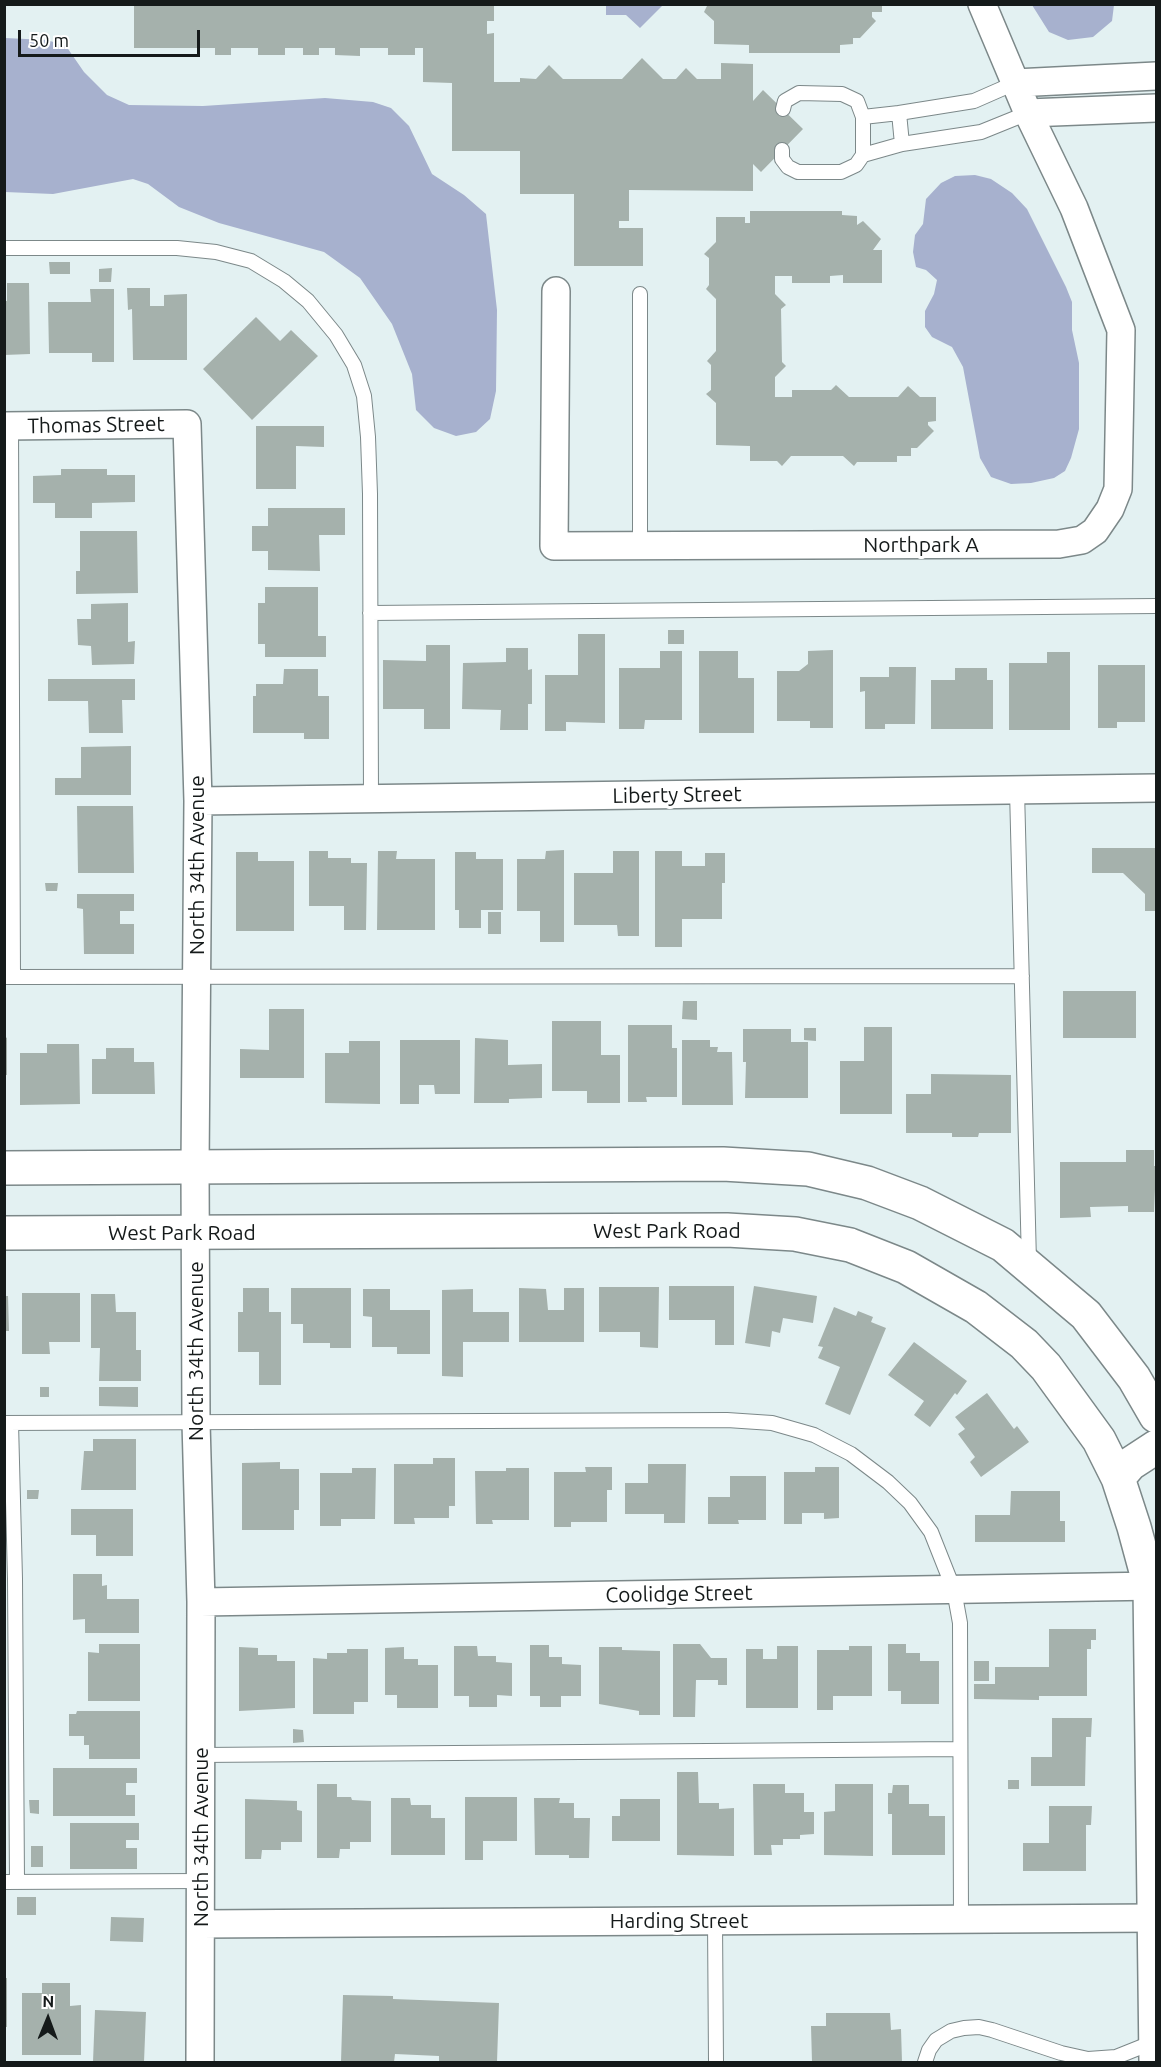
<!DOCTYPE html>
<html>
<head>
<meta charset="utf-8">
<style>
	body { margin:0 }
	#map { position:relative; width:1161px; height:2067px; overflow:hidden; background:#e3f1f2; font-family:Ubuntu,sans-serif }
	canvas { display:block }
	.frame { position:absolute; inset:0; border:6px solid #151a1a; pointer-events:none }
	.north { position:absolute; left:18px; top:1989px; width:60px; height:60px; -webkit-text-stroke:4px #fff; paint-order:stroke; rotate:1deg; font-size:16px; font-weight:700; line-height:24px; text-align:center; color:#151a1a }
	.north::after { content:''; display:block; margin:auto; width:21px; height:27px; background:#151a1a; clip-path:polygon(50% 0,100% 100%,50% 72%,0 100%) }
	.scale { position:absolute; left:18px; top:30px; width:182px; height:27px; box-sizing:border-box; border:3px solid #151a1a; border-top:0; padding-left:8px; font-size:18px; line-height:21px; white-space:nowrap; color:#151a1a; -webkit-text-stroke:4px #fff; paint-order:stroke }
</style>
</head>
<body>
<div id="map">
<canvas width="1161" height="2067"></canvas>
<div class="frame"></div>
<div class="north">N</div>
<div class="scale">50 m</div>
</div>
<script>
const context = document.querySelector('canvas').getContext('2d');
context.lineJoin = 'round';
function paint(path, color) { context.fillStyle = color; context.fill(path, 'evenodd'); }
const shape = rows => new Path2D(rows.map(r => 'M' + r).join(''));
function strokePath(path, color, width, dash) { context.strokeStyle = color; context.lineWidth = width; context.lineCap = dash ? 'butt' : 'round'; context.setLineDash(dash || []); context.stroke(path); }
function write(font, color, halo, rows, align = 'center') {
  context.font = font + ' Ubuntu,sans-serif'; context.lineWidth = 6; context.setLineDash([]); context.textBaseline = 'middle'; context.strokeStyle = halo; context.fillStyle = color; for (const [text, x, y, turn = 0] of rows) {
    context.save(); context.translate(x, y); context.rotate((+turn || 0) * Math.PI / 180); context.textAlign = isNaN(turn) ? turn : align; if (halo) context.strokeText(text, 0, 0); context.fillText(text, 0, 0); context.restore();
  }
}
paint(shape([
	[661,4,662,6,640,28,626,15,606,15,606,5],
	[1032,5,1114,5,1112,21,1093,37,1068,40,1049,32],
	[5,38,47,40,66,46,84,72,107,95,129,105,203,106,325,98,373,102,391,108,409,126,432,174,464,195,486,214,497,310,496,391,490,419,476,432,456,436,434,428,416,410,412,374,392,324,360,278,324,252,219,223,179,207,148,184,133,179,53,194,5,192],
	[975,175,991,179,1012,193,1027,209,1066,287,1072,302,1072,330,1079,363,1079,429,1071,458,1065,471,1054,478,1031,483,1011,484,991,477,980,458,963,367,952,347,932,337,925,327,925,311,934,294,937,280,926,270,916,267,913,252,915,235,923,224,926,199,941,183,955,176]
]), '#a7b1ce');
paint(shape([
	[134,4,494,4,494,21,487,21,487,34,494,33,494,82,520,82,520,78,536,79,549,65,563,79,622,79,642,58,663,79,676,79,686,68,697,79,721,79,721,63,753,64,753,101,763,90,803,129,761,172,753,164,753,191,629,190,629,221,619,221,619,228,643,228,643,266,574,266,574,194,520,194,520,151,452,151,452,83,423,82,423,48,415,48,415,55,388,55,388,48,360,48,360,56,335,55,335,48,319,48,319,55,303,55,303,48,285,48,285,55,258,55,258,48,231,48,231,55,215,55,215,48,134,48],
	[708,4,882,4,882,12,872,12,872,17,876,21,860,38,853,38,853,44,840,45,840,53,749,53,749,45,714,44,714,21,704,12],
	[750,211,842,211,842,215,857,216,857,225,863,221,881,239,873,250,882,250,882,283,843,283,843,275,830,276,830,283,792,283,792,276,775,276,775,294,786,305,781,309,782,362,786,366,775,377,775,397,792,397,792,390,831,390,836,385,849,397,898,397,908,386,920,397,936,397,936,421,928,422,928,425,934,431,917,448,911,448,911,456,897,456,897,462,857,462,854,466,843,456,791,456,782,466,777,461,750,461,750,446,716,445,716,403,706,394,711,390,711,365,707,361,716,351,716,299,706,289,709,285,709,258,704,254,716,242,716,217,745,217,745,223,750,223],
	[49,262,70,262,70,274,50,274],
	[112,268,111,282,99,282,99,269],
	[7,283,29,283,30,354,4,355,4,301,7,301],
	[127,288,150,288,150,306,164,306,164,295,187,294,187,360,133,360,132,309,128,310],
	[90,289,114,289,114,362,92,362,92,353,49,353,48,302,91,302],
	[256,317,280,341,291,330,318,356,252,420,203,369],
	[256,426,324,426,324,447,296,446,296,489,256,489],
	[61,469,107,469,107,475,135,475,135,502,92,503,92,518,55,518,55,503,33,503,33,476,61,475],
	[268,508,345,508,345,535,319,535,320,571,268,570,268,551,252,551,252,526,268,526],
	[80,531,137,531,138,593,76,594,76,571,80,571],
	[265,587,318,587,318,636,326,636,326,657,265,657,265,644,258,644,258,603,265,603],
	[128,603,128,642,135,641,134,664,92,665,91,646,78,645,77,619,91,619,91,604],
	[668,630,684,630,684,644,668,644],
	[578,634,605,634,605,723,566,722,566,731,545,731,545,675,578,675],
	[426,645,450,645,450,729,424,729,424,709,383,709,383,660,426,661],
	[506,648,528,648,528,670,532,669,532,704,528,704,528,730,500,730,501,710,462,709,463,663,506,662],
	[833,650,833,728,810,728,810,721,777,721,777,671,799,671,808,664,808,651],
	[660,651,682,651,682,720,645,720,644,729,619,729,619,668,660,668],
	[699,651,738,651,738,678,754,678,754,733,699,733],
	[1047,652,1070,652,1070,730,1009,730,1009,663,1047,663],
	[1098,665,1145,665,1145,722,1117,722,1117,728,1098,728],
	[889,667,916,667,915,724,885,724,885,729,865,729,865,691,860,692,860,677,889,677],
	[955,668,987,668,987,680,993,680,993,729,931,729,931,680,955,680],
	[284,669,318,669,318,696,329,696,329,739,304,739,304,733,253,733,253,696,256,696,256,684,283,684],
	[48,679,135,679,135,700,122,700,123,733,89,733,88,701,48,701],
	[131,746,131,795,55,795,55,778,81,778,81,747],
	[77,806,133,806,134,873,78,873],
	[1092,848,1156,848,1156,911,1145,911,1145,894,1123,873,1092,873],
	[564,850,564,942,540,942,540,911,517,911,517,859,545,859,546,851],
	[309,851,328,851,328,858,351,858,351,863,367,863,366,930,344,930,344,906,309,906],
	[378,851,397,851,396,859,435,859,435,930,377,930],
	[613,851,639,851,639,936,618,936,617,925,574,925,574,873,613,873],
	[655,851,682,851,682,866,705,866,705,853,725,853,725,883,722,883,722,919,682,919,682,947,655,947],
	[236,852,258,852,258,861,294,861,294,931,236,931],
	[455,852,476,852,476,859,503,859,503,910,481,910,481,928,459,928,459,910,455,910],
	[45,883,58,883,57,891,46,891],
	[77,894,134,894,134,911,120,911,120,924,134,924,134,954,84,954,83,909,77,908],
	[488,912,501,912,501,934,488,934],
	[1063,991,1136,991,1136,1038,1063,1038],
	[683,1001,697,1001,697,1020,682,1019],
	[269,1009,304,1009,304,1078,240,1078,240,1049,269,1050],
	[552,1021,601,1021,601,1055,620,1055,620,1103,587,1103,587,1091,552,1091],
	[628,1025,672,1025,672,1048,677,1048,677,1097,646,1097,647,1102,628,1102],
	[864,1027,892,1027,892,1114,840,1114,840,1061,864,1061],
	[804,1028,816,1028,816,1041,804,1040],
	[743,1029,791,1029,791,1042,808,1042,808,1098,745,1098,746,1062,743,1062],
	[4,1036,7,1038,7,1075,4,1075],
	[475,1038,508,1040,508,1065,542,1064,542,1098,509,1099,509,1103,474,1103],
	[400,1040,460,1040,460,1094,435,1094,434,1085,419,1085,419,1104,400,1104],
	[682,1040,710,1040,710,1047,718,1047,717,1052,732,1052,733,1105,682,1105],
	[349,1041,380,1041,380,1104,325,1103,325,1053,349,1053],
	[47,1044,79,1044,80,1104,20,1105,20,1053,47,1053],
	[106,1048,134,1048,134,1062,154,1062,155,1094,92,1094,92,1059,106,1059],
	[931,1074,1011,1075,1011,1133,979,1133,978,1137,952,1137,952,1133,906,1133,906,1094,931,1094],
	[1126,1150,1154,1150,1154,1166,1156,1166,1154,1212,1128,1212,1128,1206,1090,1207,1091,1217,1060,1218,1060,1162,1126,1162],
	[669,1286,734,1286,734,1345,715,1345,715,1320,669,1320],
	[754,1286,817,1296,813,1323,783,1318,780,1333,772,1331,770,1347,745,1343],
	[599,1287,659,1287,658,1348,640,1347,640,1332,599,1332],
	[243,1288,269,1288,269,1312,281,1312,281,1385,259,1385,259,1352,238,1352,238,1312,243,1312],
	[291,1288,351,1288,351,1348,330,1348,330,1343,303,1343,303,1324,291,1324],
	[519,1288,546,1289,548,1310,564,1310,564,1288,584,1288,584,1342,519,1342],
	[363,1289,390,1289,390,1310,430,1310,430,1354,397,1354,397,1347,372,1347,372,1317,363,1316],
	[473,1289,473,1312,509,1312,509,1342,463,1342,463,1377,442,1376,442,1290],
	[22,1293,80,1293,80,1342,49,1342,50,1354,22,1354],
	[91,1294,115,1294,116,1312,136,1312,136,1350,141,1350,141,1381,99,1381,100,1348,91,1348],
	[4,1296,8,1296,9,1331,4,1331],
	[834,1307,856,1316,858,1311,873,1317,871,1322,886,1328,850,1415,825,1404,840,1367,818,1358,823,1347,818,1346],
	[914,1342,967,1381,957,1395,955,1393,930,1427,914,1415,924,1401,888,1375],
	[40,1387,49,1387,49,1397,40,1397],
	[99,1387,138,1387,138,1407,99,1406],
	[987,1393,1014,1429,1017,1426,1029,1442,981,1477,970,1462,975,1457,958,1434,965,1429,955,1417],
	[93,1439,136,1439,136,1490,81,1490,84,1451,93,1451],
	[433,1458,455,1458,455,1506,449,1506,449,1518,414,1518,415,1524,394,1524,394,1464,433,1464],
	[280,1462,280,1469,299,1469,299,1510,294,1510,294,1530,242,1530,242,1463],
	[648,1464,686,1464,685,1523,664,1523,664,1514,625,1514,625,1483,648,1483],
	[585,1467,612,1467,612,1490,607,1490,607,1522,571,1522,571,1527,554,1527,554,1472,586,1472],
	[815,1467,839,1467,839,1518,824,1519,824,1513,802,1513,802,1524,784,1524,784,1472,815,1472],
	[352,1468,376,1468,375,1519,341,1519,341,1526,320,1526,320,1473,352,1473],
	[506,1468,529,1468,529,1520,492,1520,493,1524,476,1524,475,1471,506,1471],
	[730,1476,766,1476,766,1520,738,1520,739,1524,708,1524,708,1497,730,1497],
	[27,1490,39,1490,38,1499,27,1499],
	[1011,1491,1060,1491,1060,1521,1065,1521,1065,1542,975,1542,975,1515,1010,1515],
	[71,1509,133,1509,133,1556,96,1556,96,1535,71,1535],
	[73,1574,102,1574,102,1586,107,1585,107,1599,139,1599,139,1633,85,1633,85,1619,73,1620],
	[1049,1629,1096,1629,1096,1640,1091,1640,1091,1649,1087,1649,1087,1696,1039,1696,1039,1700,974,1699,974,1684,995,1684,995,1667,1049,1667],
	[99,1644,140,1644,140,1701,88,1701,88,1652,99,1653],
	[673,1644,700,1644,711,1658,727,1658,727,1685,718,1685,718,1680,696,1680,695,1717,673,1717],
	[888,1644,906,1644,906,1653,920,1653,920,1661,939,1661,939,1704,901,1704,901,1691,888,1691],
	[530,1645,549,1645,549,1657,562,1657,562,1664,581,1665,581,1696,561,1696,561,1707,540,1707,540,1696,530,1696],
	[454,1646,477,1646,478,1656,496,1656,496,1662,512,1663,512,1696,497,1695,497,1707,469,1707,469,1696,454,1696],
	[777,1646,798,1646,798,1708,746,1708,746,1649,763,1649,763,1659,777,1659],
	[849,1646,872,1646,872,1696,833,1696,833,1710,817,1710,817,1650,849,1650],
	[239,1647,258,1648,258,1655,277,1655,277,1661,295,1661,295,1708,239,1711],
	[404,1647,404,1659,418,1659,418,1665,438,1665,438,1708,397,1708,397,1695,385,1695,385,1648],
	[599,1647,622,1647,622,1650,660,1651,660,1715,639,1715,639,1711,599,1704],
	[347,1649,368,1649,368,1702,354,1702,354,1714,313,1714,313,1658,327,1659,327,1653,347,1653],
	[974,1661,989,1661,989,1681,974,1681],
	[77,1711,140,1711,140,1759,89,1759,89,1745,84,1745,84,1736,69,1736,69,1714,76,1714],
	[1052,1718,1092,1718,1091,1737,1086,1737,1085,1786,1031,1786,1031,1757,1052,1757],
	[293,1729,303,1730,304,1742,293,1743],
	[53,1768,137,1768,137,1783,126,1783,126,1795,135,1795,135,1816,53,1816],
	[677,1772,698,1772,699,1803,719,1803,719,1809,734,1808,734,1856,677,1855],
	[1008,1780,1019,1780,1019,1789,1008,1789],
	[317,1784,337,1784,337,1797,351,1797,352,1800,371,1801,371,1842,350,1842,350,1849,340,1849,339,1858,317,1858],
	[753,1784,785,1784,785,1793,804,1793,804,1812,814,1812,814,1834,800,1835,800,1839,783,1839,783,1845,771,1845,772,1855,754,1855],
	[835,1784,873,1784,873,1856,824,1855,824,1812,835,1811],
	[893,1785,909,1785,909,1804,929,1804,929,1816,945,1816,945,1855,892,1855,892,1814,888,1814,888,1793,892,1793],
	[465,1797,517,1797,517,1841,483,1841,483,1860,465,1860],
	[391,1798,410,1798,411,1805,431,1805,431,1818,445,1818,445,1855,391,1855],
	[534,1798,560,1798,559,1803,574,1803,574,1818,590,1818,589,1858,569,1858,569,1855,535,1855],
	[245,1799,297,1801,297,1810,302,1811,302,1842,281,1842,281,1850,262,1850,261,1859,245,1859],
	[620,1799,660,1799,660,1841,612,1841,612,1816,620,1816],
	[29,1800,39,1800,39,1814,30,1813],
	[1049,1806,1092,1806,1091,1825,1086,1825,1086,1871,1023,1871,1023,1843,1049,1843],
	[70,1823,139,1823,139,1840,126,1840,126,1848,137,1848,137,1869,70,1869],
	[31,1846,43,1846,43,1867,31,1867],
	[17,1897,36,1897,36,1915,17,1915],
	[111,1917,144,1918,143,1942,110,1941],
	[4,1978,7,1978,7,2027,4,2027],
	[42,1983,70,1983,70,2006,81,2005,81,2055,22,2055,22,1993,42,1993],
	[343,1995,393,1996,393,1999,499,2003,497,2062,439,2062,439,2056,395,2054,394,2062,341,2062],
	[95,2010,146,2012,144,2062,93,2062],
	[826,2013,890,2013,891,2030,901,2029,902,2062,812,2062,811,2026,826,2026]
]), '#a5b1ac');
const service = shape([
	[1015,83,974,101,899,113,902,144,981,132,1028,113],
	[783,109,785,101,799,93,842,94,857,101,863,117,899,113],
	[863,117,863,155],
	[782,150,782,159,788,167,798,172,841,172,856,165,863,155,902,144],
	[4,248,177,248,216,252,251,261,284,281,308,301,336,335,354,365,364,396,368,437,370,494,371,799],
	[11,426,13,977],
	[640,546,640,294],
	[370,613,1156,606],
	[1017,790,1029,1262],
	[4,977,1022,976],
	[4,1423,727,1420,772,1423,814,1435,851,1454,888,1482,910,1503,931,1532,954,1590,960,1623,961,1919],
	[11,1423,15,1579,17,1882],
	[201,1755,960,1749],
	[4,1882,201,1881],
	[715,1921,716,2062],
	[925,2062,929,2050,936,2040,951,2031,964,2028,979,2027,992,2030,1061,2053,1088,2059,1116,2057,1156,2041]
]);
const minor = shape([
	[1015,83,1156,76],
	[1028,113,1156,108],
	[556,291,554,546,1059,544,1082,540,1095,531,1110,509,1118,489,1121,330,1074,208,1028,113,982,4],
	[4,426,187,424,198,801,195,1167,196,1422,201,1602,200,2062],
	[198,801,1156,788],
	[201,1602,1156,1586],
	[201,1924,1156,1918]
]);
const tertiary = shape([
	[4,1168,723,1164,808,1169,867,1183,920,1203,1003,1245,1086,1315,1134,1378,1156,1416],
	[4,1233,727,1230,795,1234,850,1245,906,1267,976,1307,1024,1344,1046,1367,1099,1440,1118,1478,1134,1527,1150,1586,1156,2062],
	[1118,1478,1130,1464,1156,1447]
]);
strokePath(service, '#7c8889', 16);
strokePath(minor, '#7c8889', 30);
strokePath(tertiary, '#7c8889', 36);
strokePath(service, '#fff', 14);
strokePath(minor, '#fff', 27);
strokePath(tertiary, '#fff', 33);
write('21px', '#151a1a', '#fff', [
	["Thomas Street",96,425,-1],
	["Northpark A",921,545],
	["Liberty Street",677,795,-1],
	["North 34th Avenue",197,865,-90],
	["West Park Road",667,1231],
	["West Park Road",182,1233],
	["North 34th Avenue",196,1351,-90],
	["Coolidge Street",679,1594,-1],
	["North 34th Avenue",201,1837,-90],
	["Harding Street",679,1921]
]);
</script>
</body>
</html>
